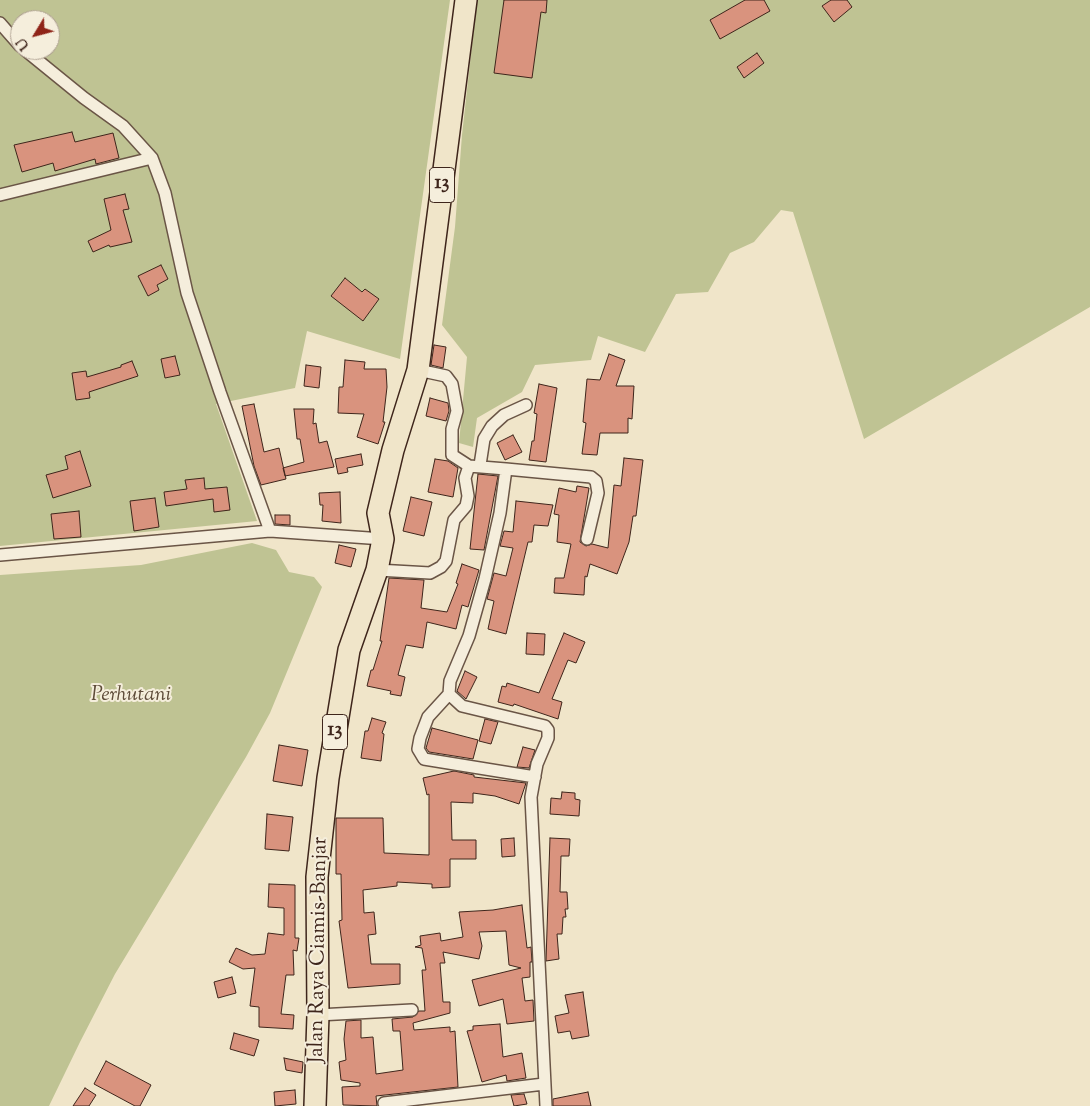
<!DOCTYPE html>
<html>
<head>
<meta charset="utf-8">
<style>
	body { margin:0 }
	#map { position:relative; width:1090px; height:1106px; overflow:hidden; background:#f0e5c9; font-family:"Sorts Mill Goudy",serif }
	canvas { display:block }
	.north { position:absolute; left:10px; top:10px; width:50px; height:50px; box-sizing:border-box; background:#f5eedc; border:1px solid #ac9e8f; border-radius:50%; rotate:233deg; font-size:14px; font-weight:700; line-height:20px; text-align:center; color:#3e251b }
	.north::after { content:''; display:block; margin:auto; width:18px; height:22px; background:#8f2418; clip-path:polygon(50% 0,100% 100%,50% 72%,0 100%) }
</style>
</head>
<body>
<div id="map">
<canvas width="1090" height="1106"></canvas>
<div class="north">U</div>
</div>
<script>
const context = document.querySelector('canvas').getContext('2d');
context.lineJoin = 'round';
function paint(path, color) { context.fillStyle = color; context.fill(path, 'evenodd'); }
const shape = rows => new Path2D(rows.map(r => 'M' + r).join(''));
function strokePath(path, color, width, dash) { context.strokeStyle = color; context.lineWidth = width; context.lineCap = dash ? 'butt' : 'round'; context.setLineDash(dash || []); context.stroke(path); }
function write(font, color, halo, rows, align = 'center') {
  context.font = font + ' "Sorts Mill Goudy",serif'; context.lineWidth = 4; context.setLineDash([]); context.textBaseline = 'middle'; context.strokeStyle = halo; context.fillStyle = color; for (const [text, x, y, turn = 0] of rows) {
    context.save(); context.translate(x, y); context.rotate((+turn || 0) * Math.PI / 180); context.textAlign = isNaN(turn) ? turn : align; if (halo) context.strokeText(text, 0, 0); context.fillText(text, 0, 0); context.restore();
  }
}
paint(shape([
	[0,0,450,0,400,359,307,331,295,388,216,404,257,521,0,546],
	[20,20,50,20,50,50,20,50],
	[477,0,1090,0,1090,307,864,439,793,212,781,210,754,242,730,253,708,292,676,294,645,352,598,336,591,360,535,365,522,392,477,418,473,447,459,443,467,357,442,325,455,227,462,135],
	[252,543,276,550,289,572,314,577,322,587,270,713,246,757,115,974,80,1042,49,1106,0,1106,0,575,141,565]
]), '#bfc393');
const building = shape([
	[504,0,547,0,546,13,541,12,532,78,494,73,504,0],
	[745,0,764,0,770,11,720,39,710,20,745,0],
	[831,0,847,0,852,7,834,22,822,6,831,0],
	[757,53,764,63,744,78,737,67,757,53],
	[72,132,75,142,113,133,119,158,96,164,95,159,55,171,53,163,22,172,14,145,72,132],
	[125,194,129,209,123,210,132,242,110,247,109,245,93,252,88,241,111,230,104,199,125,194],
	[161,265,168,279,157,285,159,290,148,296,138,276,161,265],
	[345,278,362,292,365,289,379,299,363,321,331,296,345,278],
	[434,345,446,347,443,368,431,365,434,345],
	[609,354,625,360,616,386,634,386,632,419,628,418,628,433,600,433,597,455,582,454,586,423,583,422,587,379,600,380,609,354],
	[175,356,180,375,165,378,161,359,175,356],
	[345,360,365,362,364,369,386,369,387,387,383,422,385,422,378,444,357,437,364,414,338,413,339,387,343,387,345,360],
	[132,361,138,376,89,392,90,398,76,400,72,373,86,371,87,377,121,367,121,365,132,361],
	[306,365,321,367,319,388,304,386,306,365],
	[539,384,557,388,546,462,529,460,532,441,534,441,537,414,534,413,539,384],
	[430,398,448,403,449,411,446,421,426,416,430,398],
	[254,404,264,452,279,448,286,479,261,485,254,466,242,406,254,404],
	[294,409,314,409,313,424,316,423,319,443,327,441,334,467,285,476,283,468,304,462,300,439,297,439,294,409],
	[513,435,522,452,505,460,497,443,513,435],
	[80,451,91,486,53,498,46,475,68,469,65,456,80,451],
	[361,454,363,465,347,468,348,472,338,474,335,459,361,454],
	[624,458,643,460,636,516,633,516,629,542,617,574,590,564,587,577,585,576,584,595,554,593,555,578,564,578,571,544,557,542,559,515,554,514,559,488,576,492,577,486,589,488,580,542,586,546,592,544,608,548,614,485,621,486,624,458],
	[435,459,448,461,458,468,453,497,428,492,435,459],
	[478,474,498,476,484,550,470,549,478,474],
	[204,478,205,489,227,487,230,510,214,512,213,499,166,506,164,492,187,489,185,480,204,478],
	[340,492,341,523,322,521,323,505,320,505,319,493,340,492],
	[411,497,432,502,424,536,403,531,411,497],
	[155,498,159,527,134,531,130,501,155,498],
	[516,501,553,505,548,526,534,525,532,542,528,542,506,634,488,629,494,601,487,599,494,573,506,576,513,548,500,546,504,531,513,532,516,501],
	[79,511,81,537,54,539,51,514,79,511],
	[275,515,290,515,290,525,275,524,275,515],
	[339,545,356,549,351,567,335,563,339,545],
	[462,564,479,570,468,607,462,605,456,629,427,622,423,648,406,645,398,675,405,677,401,696,390,694,391,691,367,686,371,670,373,670,382,641,380,641,389,578,424,580,421,608,447,612,458,584,456,583,462,564],
	[527,633,545,634,544,655,526,654,527,633],
	[564,633,585,642,576,663,568,660,552,699,562,702,558,719,514,704,513,706,498,702,502,686,506,687,507,683,539,693,564,633],
	[465,671,477,677,466,699,457,691,465,671],
	[372,718,386,722,382,733,384,734,381,761,361,758,365,731,368,731,372,718],
	[485,719,498,722,491,744,479,741,485,719],
	[432,728,478,740,473,759,429,752,426,748,432,728],
	[279,745,308,750,302,786,273,781,279,745],
	[523,747,535,750,529,768,517,767,523,747],
	[454,771,474,775,474,777,526,783,519,804,495,796,473,793,473,803,451,802,452,840,476,840,476,859,450,859,450,887,432,888,432,884,397,882,397,886,363,890,364,913,374,912,376,934,368,935,371,964,400,964,400,984,348,988,339,921,342,920,341,874,336,874,336,818,383,818,384,853,429,855,429,794,427,795,423,778,454,771],
	[562,792,575,793,575,799,580,800,579,816,550,814,551,798,561,799,562,792],
	[267,814,293,817,289,851,265,849,267,814],
	[514,838,515,856,502,857,501,839,514,838],
	[550,838,570,839,569,856,561,856,560,892,567,892,568,909,565,909,566,917,563,917,562,934,557,934,559,959,546,961,550,838],
	[269,884,295,885,295,938,299,938,297,951,293,950,294,975,286,975,281,1014,294,1015,293,1029,259,1027,259,1007,250,1006,255,968,243,969,229,962,236,948,252,955,265,954,268,933,284,935,284,908,268,907,269,884],
	[522,905,527,948,531,947,532,962,530,962,530,977,522,978,525,1001,533,1000,534,1021,507,1024,503,999,479,1006,472,980,521,968,509,965,506,931,479,932,482,946,479,959,443,952,445,963,440,963,443,1002,450,1002,450,1013,413,1023,414,1030,450,1027,450,1032,455,1031,458,1087,376,1096,377,1106,343,1105,342,1087,360,1086,360,1083,341,1080,339,1062,346,1060,344,1039,346,1021,361,1020,361,1038,373,1037,376,1074,403,1070,400,1031,393,1031,392,1019,413,1017,419,1011,425,1011,422,970,426,970,422,948,415,947,421,945,420,936,440,933,441,941,463,937,459,912,493,910,522,905],
	[232,977,236,993,218,998,214,982,232,977],
	[583,992,589,1036,572,1039,570,1031,558,1033,555,1016,569,1013,565,995,583,992],
	[500,1024,503,1057,522,1053,526,1078,507,1081,506,1075,482,1082,467,1031,473,1030,473,1026,500,1024],
	[234,1033,259,1040,254,1056,230,1049,234,1033],
	[284,1058,303,1062,302,1073,286,1070,284,1058],
	[106,1061,151,1085,140,1106,135,1106,94,1084,106,1061],
	[85,1088,96,1095,89,1106,73,1106,85,1088],
	[295,1090,296,1104,275,1106,274,1092,295,1090],
	[588,1092,591,1106,553,1106,553,1099,588,1092],
	[524,1094,527,1104,514,1106,511,1095,524,1094]
]);
paint(building, '#d9937e');
strokePath(building, '#3e251b', 1);
const street = shape([
	[0,23,20,46],
	[25,50,84,98,123,126,152,158,165,193,187,293,220,392,270,531],
	[0,195,152,158],
	[418,370,446,376,452,384,457,411,452,429,452,455,469,466,506,469,500,513,485,579,469,636,450,681,449,694,462,706,545,726,548,730,548,738,537,764,531,797,546,1106],
	[480,465,484,439,492,426,504,415,526,405],
	[506,469,591,477,596,481,598,493,587,539],
	[0,555,270,531,383,539],
	[377,570,430,573,441,567,446,561,454,520,466,506,468,496,465,478,469,466],
	[449,694,428,717,420,738,418,749,424,759,535,777],
	[318,1015,412,1010],
	[384,1103,544,1084]
]);
const highway = shape([
	[315,1106,318,1015,317,877,328,778,349,650,377,570,383,539,378,513,393,450,418,370,466,0]
]);
strokePath(street, '#6a5546', 14);
strokePath(highway, '#3e251b', 24);
strokePath(street, '#f5eedc', 11);
strokePath(highway, '#f0e5c9', 21);
for (const [x, y, w] of [
	[442,185,25],
	[335,732,25]
]) { const box = new Path2D(); box.roundRect(x - w / 2, y - 17.5, w, 35, 4); context.fillStyle = '#f5eedc'; context.fill(box); strokePath(box, '#3e251b', 1); }
write('bold 20px', '#3e251b', null, [
	["13",442,185],
	["13",335,732]
]);
write('italic 21px', '#5e4c39', '#f5eedc', [
	["Perhutani",131,696]
]);
write('21px', '#3e251b', '#f5eedc', [
	["Jalan Raya Ciamis-Banjar",320,950,-89]
]);
</script>
</body>
</html>
